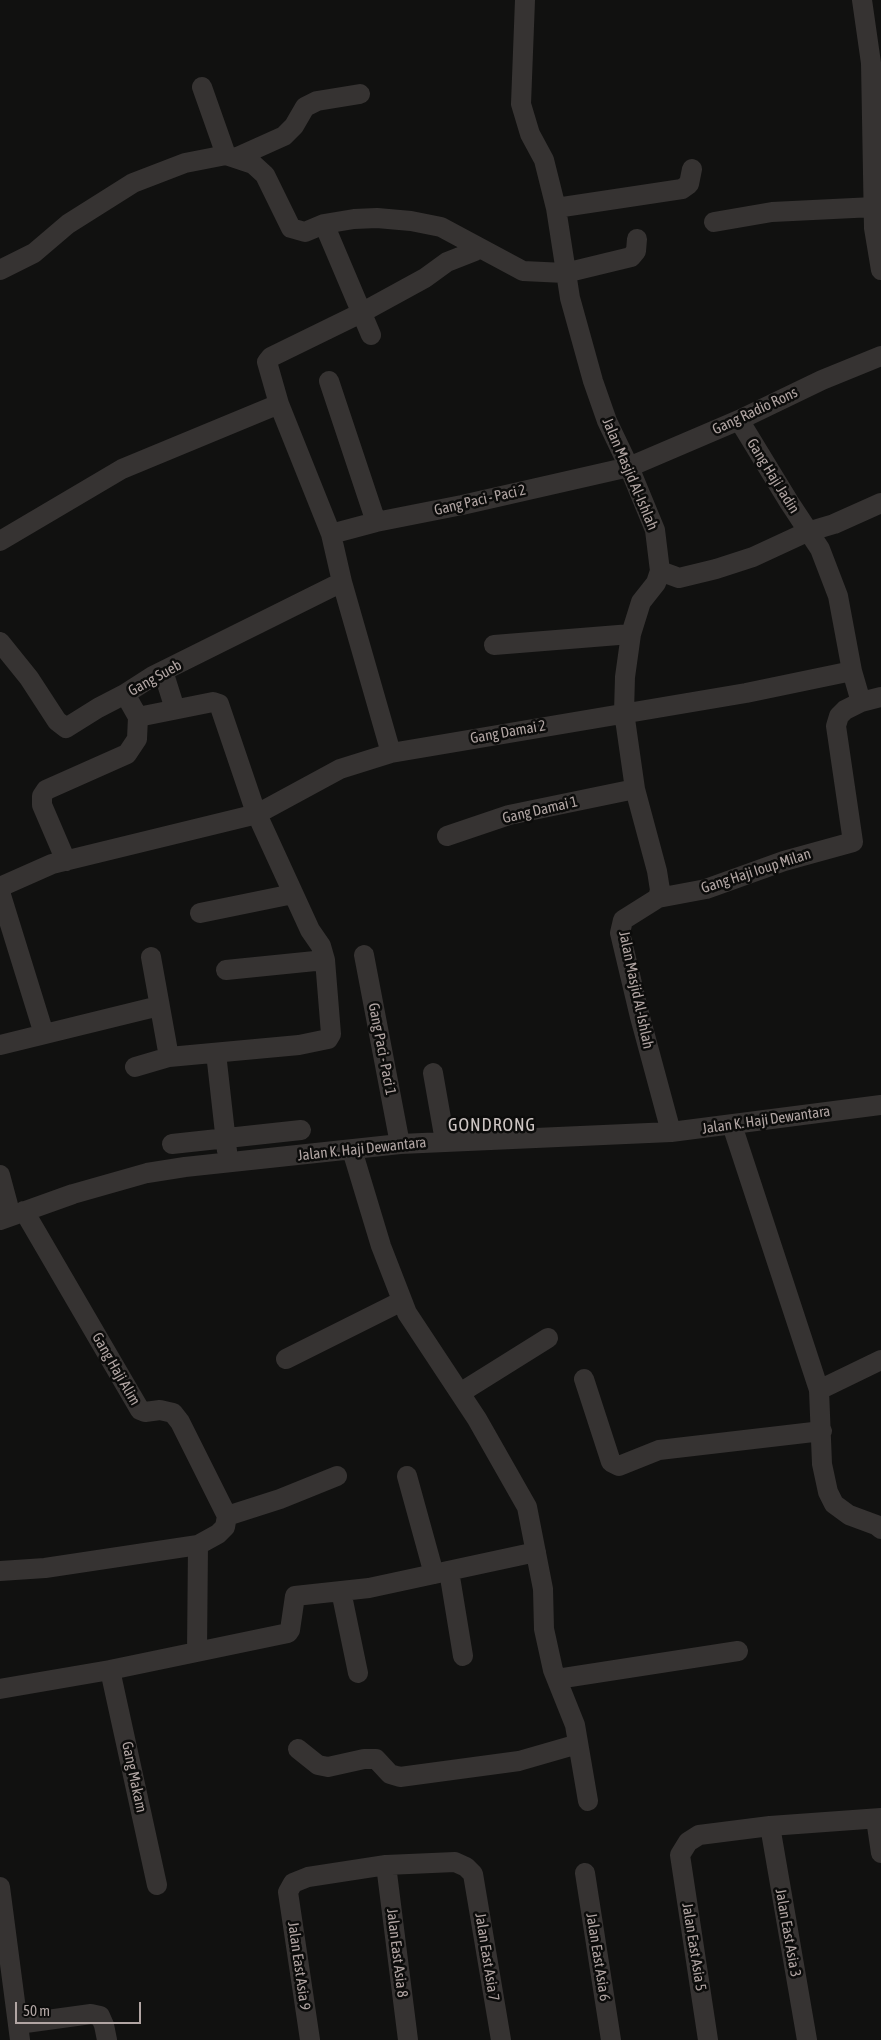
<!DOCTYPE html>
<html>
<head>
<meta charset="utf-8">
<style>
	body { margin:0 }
	#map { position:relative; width:881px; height:2040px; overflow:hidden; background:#111110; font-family:"Asap Condensed",sans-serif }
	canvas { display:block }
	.scale { position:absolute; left:15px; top:2002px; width:126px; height:22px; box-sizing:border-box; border:2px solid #b1a5a3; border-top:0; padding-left:6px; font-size:15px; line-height:18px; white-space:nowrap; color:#b1a5a3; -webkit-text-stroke:4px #0c0c0b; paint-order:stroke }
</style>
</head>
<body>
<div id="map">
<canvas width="881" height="2040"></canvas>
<div class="scale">50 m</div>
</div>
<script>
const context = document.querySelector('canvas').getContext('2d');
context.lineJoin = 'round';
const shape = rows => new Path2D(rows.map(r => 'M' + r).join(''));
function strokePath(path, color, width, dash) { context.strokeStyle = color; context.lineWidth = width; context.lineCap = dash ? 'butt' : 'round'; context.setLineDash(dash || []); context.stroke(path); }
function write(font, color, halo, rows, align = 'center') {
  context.font = font + ' "Asap Condensed",sans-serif'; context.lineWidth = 5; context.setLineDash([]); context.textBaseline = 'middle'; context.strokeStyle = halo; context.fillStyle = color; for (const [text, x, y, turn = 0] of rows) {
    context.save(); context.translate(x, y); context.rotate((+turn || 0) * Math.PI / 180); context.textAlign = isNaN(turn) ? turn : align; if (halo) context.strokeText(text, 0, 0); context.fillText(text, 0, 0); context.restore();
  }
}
strokePath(shape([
	[525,0,521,104,530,134,544,160,556,208,570,298,593,381,607,421,629,467,655,530,660,571,656,583,641,602,631,634,625,677,624,712,635,789,657,871,660,890,658,898,623,920,620,933,640,1017,671,1132],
	[862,0,871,63,874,228,881,270],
	[202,87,226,155],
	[235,158,284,136,294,126,305,107,317,101,360,94],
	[556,208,682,189,689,184,692,169],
	[714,222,772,212,874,207],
	[324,224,371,335],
	[0,270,34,253,68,224,133,183,185,163,226,155,253,164,265,175,291,228,305,232,324,224,354,219,377,218,411,221,441,227,523,271,565,273,631,257,636,251,637,239],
	[329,381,376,522],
	[331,534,376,522,462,505,629,467,739,420,822,380,881,356],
	[0,541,122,469,279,404],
	[660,571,679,578,716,569,753,557,807,532,834,524,881,503],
	[0,642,29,678,57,721,66,728,98,708,125,694,153,676,342,582],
	[494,645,631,634],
	[163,671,175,709],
	[125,694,138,717,213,702,219,704,255,810,310,930,321,946,325,960],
	[861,702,881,697],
	[391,753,342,582,331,534,279,404,267,362,271,357,361,313,425,278,447,262,475,251],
	[447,836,509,815,635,789],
	[66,861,42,805,42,796,46,790,127,754,137,739,138,717],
	[0,887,52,864,257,814,340,769,391,753,746,693,852,671],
	[0,892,44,1034],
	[658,898,706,889,784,861,853,842,836,726,839,716,845,710,861,702,852,671,838,596,820,549,789,502,739,420],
	[200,913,293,894],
	[364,955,400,1144],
	[151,957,169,1057],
	[0,1045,159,1006],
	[216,1053,227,1151],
	[135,1067,169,1057,299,1045,328,1039,331,1034,325,960,226,970],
	[433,1073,445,1141],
	[732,1125,819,1390,822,1464,828,1492,834,1504,849,1515,876,1525,881,1529],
	[172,1144,301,1130],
	[352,1150,381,1246,407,1313,477,1419,527,1507,543,1589,544,1629,553,1670,575,1725,588,1801],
	[0,1175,11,1216],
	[0,1220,73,1194,147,1173,185,1167,400,1144,671,1132,881,1105],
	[286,1359,402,1301],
	[584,1379,611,1462,619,1466,659,1450,822,1431],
	[819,1390,881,1360],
	[460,1393,548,1338],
	[407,1476,434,1574],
	[227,1516,280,1499,337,1476],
	[0,1571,45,1568,198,1545,218,1534,225,1527,227,1516,180,1422,173,1413,160,1410,145,1412,140,1410,24,1211],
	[449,1571,463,1656],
	[341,1591,358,1673],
	[197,1652,198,1545],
	[110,1670,157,1885],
	[557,1679,738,1651],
	[0,1689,110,1670,288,1633,290,1630,295,1596,369,1588,536,1552],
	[298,1749,318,1765,328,1767,364,1759,376,1759,390,1774,400,1777,519,1761,578,1744],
	[876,1819,881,1853],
	[770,1826,807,2040],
	[386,1865,408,2040],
	[585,1873,611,2040],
	[0,1887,20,2040],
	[18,2024,91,2014,100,2016,104,2025,107,2040],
	[310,2040,288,1892,293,1883,308,1877,386,1865,455,1862,466,1867,473,1874,501,2040],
	[708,2040,680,1855,688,1842,699,1835,770,1826,881,1818]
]), '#363332', 20);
write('15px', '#b1a5a3', '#0c0c0b', [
	["Gang Radio Rons",755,411,-25],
	["Jalan Masjid Al-Ishlah",630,474,67],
	["Gang Haji Jadin",773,476,58],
	["Gang Paci - Paci 2",480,500,-13],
	["Gang Sueb",155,678,-29],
	["Gang Damai 2",508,732,-10],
	["Gang Damai 1",540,810,-13],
	["Gang Haji Ioup Milan",756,871,-18],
	["Jalan Masjid Al-Ishlah",636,990,78],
	["Gang Paci - Paci 1",382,1049,79],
	["Jalan K. Haji Dewantara",766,1120,-8],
	["Jalan K. Haji Dewantara",362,1149,-6],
	["Gang Haji Alim",116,1369,60],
	["Gang Makam",134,1777,78],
	["Jalan East Asia 3",788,1933,80],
	["Jalan East Asia 5",694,1947,81],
	["Jalan East Asia 8",397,1953,83],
	["Jalan East Asia 7",487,1957,81],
	["Jalan East Asia 6",598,1957,81],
	["Jalan East Asia 9",299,1966,82]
]);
context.letterSpacing = '1px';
write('18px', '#cdc5c3', '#0c0c0b', [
	["GONDRONG",492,1125]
]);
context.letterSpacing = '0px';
</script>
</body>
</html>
